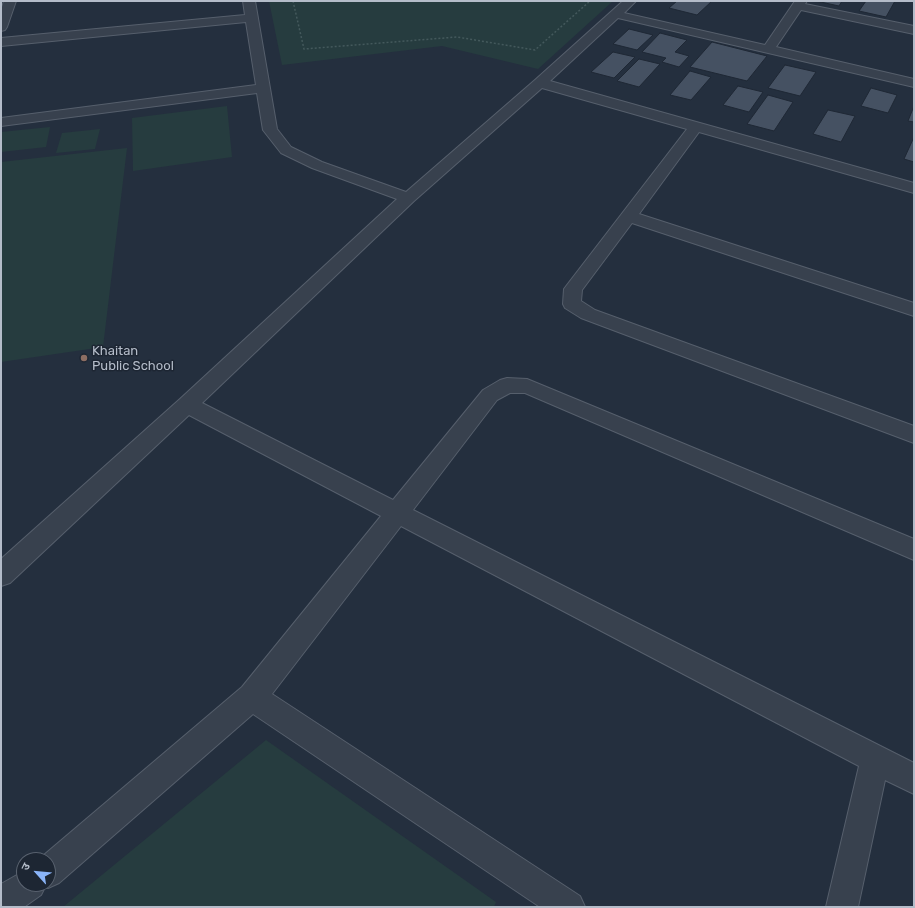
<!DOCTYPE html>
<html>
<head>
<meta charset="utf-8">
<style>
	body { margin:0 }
	#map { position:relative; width:915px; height:908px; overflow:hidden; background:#242f3e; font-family:Rubik,"Noto Sans Devanagari",sans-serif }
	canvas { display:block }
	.frame { position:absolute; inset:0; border:2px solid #b4bcc9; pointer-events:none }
	.north { position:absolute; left:16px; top:852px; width:40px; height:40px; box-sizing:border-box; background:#1d2633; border:1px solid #59626f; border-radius:50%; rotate:297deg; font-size:11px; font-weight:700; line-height:16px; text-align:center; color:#b4bcc9 }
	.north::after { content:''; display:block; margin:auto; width:14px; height:18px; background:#8ab4f8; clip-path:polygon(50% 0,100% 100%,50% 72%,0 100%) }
</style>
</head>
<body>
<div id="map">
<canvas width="915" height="908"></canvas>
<div class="frame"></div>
<div class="north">उ</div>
</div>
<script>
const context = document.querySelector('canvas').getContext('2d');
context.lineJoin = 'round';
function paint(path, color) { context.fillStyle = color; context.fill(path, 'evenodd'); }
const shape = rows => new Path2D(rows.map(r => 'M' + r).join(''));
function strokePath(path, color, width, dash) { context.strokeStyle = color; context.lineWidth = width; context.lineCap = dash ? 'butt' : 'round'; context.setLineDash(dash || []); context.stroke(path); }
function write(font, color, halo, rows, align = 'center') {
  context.font = font + ' Rubik,sans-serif'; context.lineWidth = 3; context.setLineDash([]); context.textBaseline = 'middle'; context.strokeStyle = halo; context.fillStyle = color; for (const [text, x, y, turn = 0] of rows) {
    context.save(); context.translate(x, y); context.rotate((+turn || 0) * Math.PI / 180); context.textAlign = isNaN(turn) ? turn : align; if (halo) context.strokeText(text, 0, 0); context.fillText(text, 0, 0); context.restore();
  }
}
paint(shape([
	[269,1,613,1,538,69,442,46,282,65],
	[227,106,232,157,133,171,132,118],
	[50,127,46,147,1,152,1,132],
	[100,129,95,149,56,153,62,133],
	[127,148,103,347,1,362,1,162],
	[266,740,496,902,494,907,63,907]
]), '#263c3f');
const building = shape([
	[677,1,712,1,697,15,669,8,677,1],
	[816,1,842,1,839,6,816,1],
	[866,1,895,1,886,17,859,11,866,1],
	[629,29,653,35,637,50,613,44,629,29],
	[660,33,687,40,675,52,689,56,679,67,662,62,666,58,642,52,660,33],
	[712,42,767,56,747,81,690,67,712,42],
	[613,52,635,57,614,78,591,72,613,52],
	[639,59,660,64,639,87,617,81,639,59],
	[785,65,816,72,800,96,768,88,785,65],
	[690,71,711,77,691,100,670,95,690,71],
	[738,86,763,92,749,112,723,105,738,86],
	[871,88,897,95,888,113,861,106,871,88],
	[768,95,793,102,774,131,747,124,768,95],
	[914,106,914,122,908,121,914,106],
	[828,110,855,116,841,142,813,134,828,110],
	[914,137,914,162,904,159,914,137]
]);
paint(building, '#455162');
strokePath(building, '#1f2835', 1);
const minor = shape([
	[4,1,16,1,7,27,5,30,1,31,1,10,4,1],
	[243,1,255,1,277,129,291,147,322,162,406,192,535,80,623,1,636,1,624,13,765,45,795,1,807,1,805,4,914,26,914,34,801,10,776,47,914,79,914,87,618,18,550,81,914,183,914,193,699,132,639,214,914,303,914,316,632,223,582,290,581,301,595,310,914,426,914,443,581,318,565,308,563,304,564,289,567,285,687,129,542,88,414,201,202,403,393,500,483,390,500,380,507,378,527,379,914,539,914,560,525,393,510,393,497,400,413,510,914,763,914,794,885,780,858,907,826,907,859,766,401,526,272,694,580,896,585,907,540,907,253,714,59,883,48,888,45,887,41,895,24,907,1,907,1,884,24,871,24,884,48,884,48,860,38,860,242,687,381,516,189,415,10,583,1,586,1,559,180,399,397,199,312,168,281,153,263,130,257,93,1,126,1,118,256,85,246,22,1,46,1,38,245,15,243,1]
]);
strokePath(minor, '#565f6c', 2);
strokePath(shape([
	[293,1,304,49,457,37,535,50,590,1]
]), '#44595c', 1.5, [2, 2]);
paint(minor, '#38414e');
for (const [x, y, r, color] of [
	[84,358,4,"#8d6e63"]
]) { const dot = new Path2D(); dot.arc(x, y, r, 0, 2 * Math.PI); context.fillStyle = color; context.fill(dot); strokePath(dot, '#1d2633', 1.5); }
write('13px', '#b4bcc9', '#1d2633', [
	["Khaitan",92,351],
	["Public School",92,366]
], 'left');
</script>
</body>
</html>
